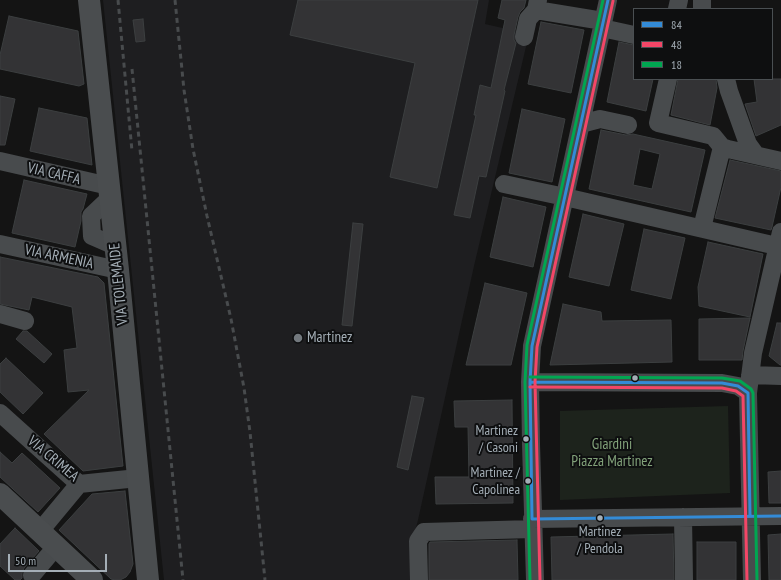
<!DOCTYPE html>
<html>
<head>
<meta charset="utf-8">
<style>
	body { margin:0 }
	#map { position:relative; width:781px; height:580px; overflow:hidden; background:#141414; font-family:"PT Sans Narrow",sans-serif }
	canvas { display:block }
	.legend { position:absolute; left:633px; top:8px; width:140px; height:72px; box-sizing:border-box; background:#0e0f10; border:1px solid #4a4f52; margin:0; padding:5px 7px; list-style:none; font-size:12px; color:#a4aeb6 }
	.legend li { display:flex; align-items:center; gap:8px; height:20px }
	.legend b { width:20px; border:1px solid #4a4f52 }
	.scale { position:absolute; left:8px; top:554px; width:99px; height:18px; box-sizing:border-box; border:2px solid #a4aeb6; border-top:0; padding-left:5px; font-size:12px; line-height:14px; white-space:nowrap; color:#a4aeb6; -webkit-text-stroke:3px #0e0f10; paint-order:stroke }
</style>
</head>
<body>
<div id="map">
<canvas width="781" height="580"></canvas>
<ul class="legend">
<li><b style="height:5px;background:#338bd7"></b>84</li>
<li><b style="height:5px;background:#f34667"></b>48</li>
<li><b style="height:5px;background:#00a651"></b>18</li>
</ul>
<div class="scale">50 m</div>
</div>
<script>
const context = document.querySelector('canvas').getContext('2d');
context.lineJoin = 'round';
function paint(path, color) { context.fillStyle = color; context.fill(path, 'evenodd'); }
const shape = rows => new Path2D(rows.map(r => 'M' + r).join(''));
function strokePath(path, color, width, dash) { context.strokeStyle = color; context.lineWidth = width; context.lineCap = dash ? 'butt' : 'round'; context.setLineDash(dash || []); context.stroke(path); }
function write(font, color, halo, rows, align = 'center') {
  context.font = font + ' "PT Sans Narrow",sans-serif'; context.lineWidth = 4; context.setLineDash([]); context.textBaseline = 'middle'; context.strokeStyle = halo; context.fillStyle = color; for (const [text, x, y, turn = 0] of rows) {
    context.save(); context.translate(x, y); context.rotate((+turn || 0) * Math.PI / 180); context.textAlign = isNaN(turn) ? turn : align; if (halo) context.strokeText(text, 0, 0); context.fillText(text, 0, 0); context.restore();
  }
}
paint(shape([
	[103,0,489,0,485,24,529,34,474,266,418,520,413,539,414,580,164,580]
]), '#1e1e20');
paint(shape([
	[728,406,730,493,560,500,560,411]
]), '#1d231c');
const building = shape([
	[298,0,478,0,437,188,390,177,415,63,290,35,298,0],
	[502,0,526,0,524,8,520,12,518,17,514,35,514,40,516,43,504,90,505,91,486,177,479,176,470,218,454,215,476,115,474,115,480,85,491,88,505,20,498,18,502,0],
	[9,16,78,31,84,84,79,86,0,69,0,55,9,16],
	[143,19,145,41,136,42,133,20,143,19],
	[541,22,584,30,571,93,528,84,541,22],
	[619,42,634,45,634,79,653,79,646,111,607,102,619,42],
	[678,79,716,79,717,88,710,125,671,115,678,79],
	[754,79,781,79,781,125,756,136,745,104,757,102,754,79],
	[0,96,15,99,5,145,0,145,0,96],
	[39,108,87,118,92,165,30,151,39,108],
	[522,109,565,119,552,182,509,173,522,109],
	[601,130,626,135,633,134,705,150,691,212,589,189,601,130],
	[640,149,660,154,652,189,633,185,640,149],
	[730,160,781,171,781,187,772,227,771,230,715,218,730,160],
	[24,180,87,194,83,209,81,212,81,221,75,247,12,233,24,180],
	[503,197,546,207,533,267,490,257,503,197],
	[583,214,624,224,609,286,569,277,583,214],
	[353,223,363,224,352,326,342,325,353,223],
	[644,229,685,238,671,299,631,290,644,229],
	[708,242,763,254,750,317,699,306,698,287,708,242],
	[0,257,98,277,104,283,123,466,83,471,44,434,89,390,68,392,64,350,77,348,72,307,32,297,29,310,0,304,0,257],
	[485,283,527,293,511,365,466,365,485,283],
	[563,304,601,312,602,321,671,320,672,362,550,365,563,304],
	[750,318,743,351,742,360,699,360,699,319,750,318],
	[777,323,781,323,781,365,780,365,769,356,777,323],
	[23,331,27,331,52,354,44,363,16,339,23,331],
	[6,358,43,393,23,414,0,392,0,364,6,358],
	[412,396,424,398,408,470,397,467,412,396],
	[512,400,513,503,436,504,435,477,469,477,468,427,455,427,454,401,512,400],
	[0,452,12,463,22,453,60,488,38,512,0,477,0,452],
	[781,471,781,503,769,503,768,472,781,471],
	[125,491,133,564,130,572,126,577,120,580,115,580,111,579,59,530,92,494,125,491],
	[15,528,39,551,24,568,22,573,22,578,20,580,15,580,0,566,0,544,15,528],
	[673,534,674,580,552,580,551,537,673,534],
	[781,534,781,580,769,580,768,535,781,534],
	[517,540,518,580,429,580,429,544,430,542,517,540],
	[697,542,736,542,736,580,697,580,697,542]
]);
paint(building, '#333335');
strokePath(building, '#3c3f40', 1);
strokePath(shape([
	[702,0,702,9],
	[677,9,679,0],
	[536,10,603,21],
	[602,28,634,35],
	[524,37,528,19,536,10,538,0],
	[668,79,658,123,713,136,722,147,728,149,781,161],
	[726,79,729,91,748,144,756,155],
	[581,124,600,119,628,125],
	[0,161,109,186],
	[504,184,565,197,781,247],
	[110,198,91,216,92,236,115,246],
	[702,228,722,147],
	[0,244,118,270],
	[0,314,25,321],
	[750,375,781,376],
	[530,382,722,383,738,386,748,393,752,580],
	[748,393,753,353,781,232],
	[0,413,79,484,138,478],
	[683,517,684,580],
	[532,519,781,516],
	[40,531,79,484],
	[32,575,49,555],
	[419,580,418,541,424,532,533,529],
	[535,580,531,444,530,382,532,346,608,0]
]), '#484b4d', 18);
strokePath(shape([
	[89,0,118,270,148,580],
	[0,494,92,580]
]), '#4a4d4f', 22);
strokePath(shape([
	[118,0,132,151],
	[175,0,184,90,193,149,207,216,231,319,244,388,250,432,265,580],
	[132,69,183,580]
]), '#484b4d', 3, [5, 4]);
strokePath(shape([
	[608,0,532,346,530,382,532,519,781,516],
	[530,382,722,383,738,386,748,393,750,516]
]), '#338bd7', 3);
strokePath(shape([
	[530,387,722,388,736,391,743,396,747,580],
	[540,580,535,382,537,347,613,1]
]), '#f34667', 3);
strokePath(shape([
	[530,377,722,378,740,381,751,389,753,393,757,580],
	[530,580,525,382,527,345,603,0]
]), '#00a651', 3);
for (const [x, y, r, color] of [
	[298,338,5,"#72787d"],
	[635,378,3.5,"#a4aeb6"],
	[526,439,3.5,"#a4aeb6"],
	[528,481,3.5,"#a4aeb6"],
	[600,518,3.5,"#a4aeb6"]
]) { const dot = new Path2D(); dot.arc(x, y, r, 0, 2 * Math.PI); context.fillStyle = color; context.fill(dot); strokePath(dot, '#0e0f10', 1.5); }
write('14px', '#a4aeb6', '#0e0f10', [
	["Martinez",518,431],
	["/ Casoni",518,448],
	["Martinez /",520,473],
	["Capolinea",520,490],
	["Martinez",600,532,"center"],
	["/ Pendola",600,549,"center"]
], 'right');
write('15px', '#a4aeb6', '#0e0f10', [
	["VIA CAFFA",54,174,13],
	["VIA ARMENIA",59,257,12],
	["VIA TOLEMAIDE",119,284,-96],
	["VIA CRIMEA",53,459,40]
]);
write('15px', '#a4aeb6', '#0e0f10', [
	["Martinez",307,338]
], 'left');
write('15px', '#82a27a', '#0e0f10', [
	["Giardini",612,445],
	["Piazza Martinez",612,462]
]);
</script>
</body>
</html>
